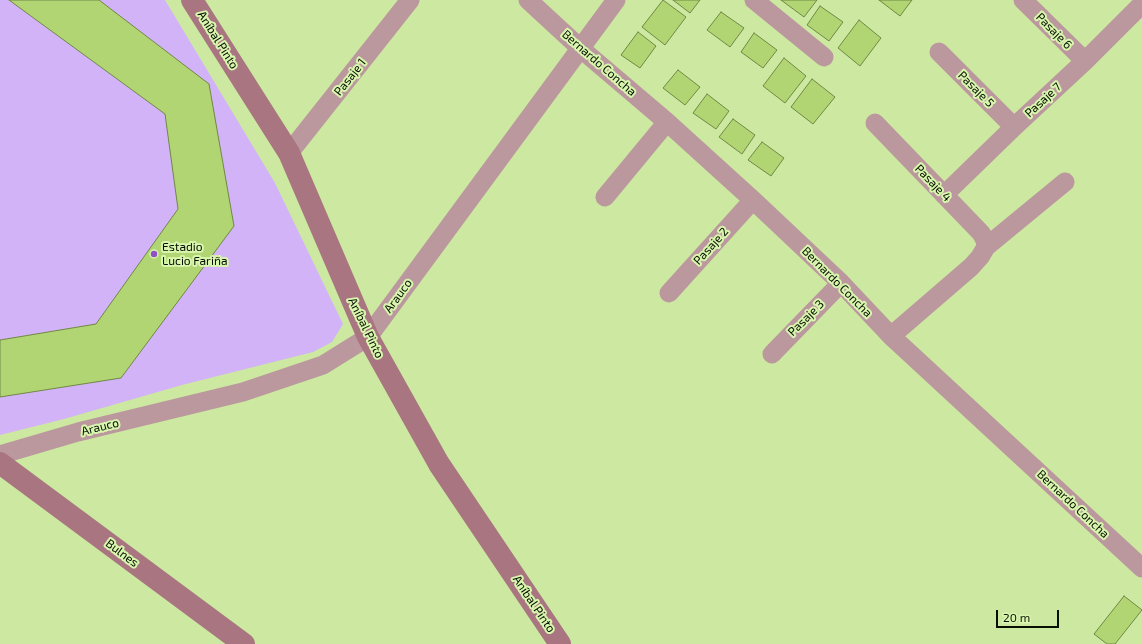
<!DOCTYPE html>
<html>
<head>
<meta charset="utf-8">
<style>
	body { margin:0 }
	#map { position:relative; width:1142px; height:644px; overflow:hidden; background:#cce8a1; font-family:"Exo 2",sans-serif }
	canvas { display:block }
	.scale { position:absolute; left:996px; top:610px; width:63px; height:18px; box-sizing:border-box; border:2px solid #070f00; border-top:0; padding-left:5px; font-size:12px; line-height:14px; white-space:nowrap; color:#070f00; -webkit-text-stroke:3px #d9f6ae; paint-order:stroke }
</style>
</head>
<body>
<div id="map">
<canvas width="1142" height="644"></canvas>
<div class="scale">20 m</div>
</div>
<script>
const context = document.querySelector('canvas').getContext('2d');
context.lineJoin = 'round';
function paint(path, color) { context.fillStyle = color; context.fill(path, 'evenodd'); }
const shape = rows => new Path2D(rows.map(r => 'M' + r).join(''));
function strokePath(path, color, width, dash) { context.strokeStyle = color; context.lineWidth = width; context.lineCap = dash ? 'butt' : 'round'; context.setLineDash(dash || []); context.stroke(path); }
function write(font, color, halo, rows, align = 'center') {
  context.font = font + ' "Exo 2",sans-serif'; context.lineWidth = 4; context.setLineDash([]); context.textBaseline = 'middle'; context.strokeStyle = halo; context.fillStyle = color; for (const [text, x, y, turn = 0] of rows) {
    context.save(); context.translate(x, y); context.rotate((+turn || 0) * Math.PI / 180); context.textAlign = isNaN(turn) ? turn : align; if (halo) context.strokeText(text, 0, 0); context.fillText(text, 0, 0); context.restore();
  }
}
paint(shape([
	[0,0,165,0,275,183,343,324,332,342,313,352,182,385,64,419,0,435]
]), '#d3b3f7');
const building = shape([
	[9,0,99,0,209,84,234,226,121,378,0,397,0,340,96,324,178,209,165,114,9,0],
	[663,0,686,17,665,45,642,27,663,0],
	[673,0,700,0,690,13,673,0],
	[781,0,817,0,804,17,781,0],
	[879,0,912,0,900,16,879,0],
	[820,6,843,22,829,41,807,25,820,6],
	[721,12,744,28,730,47,707,30,721,12],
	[859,20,881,38,860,66,838,48,859,20],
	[638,32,656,46,640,68,621,55,638,32],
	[754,33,777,50,763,68,741,52,754,33],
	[784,58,806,76,785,103,763,86,784,58],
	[678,70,700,87,685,105,663,88,678,70],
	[812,79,835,97,813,124,791,107,812,79],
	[707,94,729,111,716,129,693,113,707,94],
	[733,119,755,135,742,154,719,137,733,119],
	[762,142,784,158,771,176,748,160,762,142],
	[1124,596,1142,610,1115,644,1107,644,1094,634,1124,596]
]);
paint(building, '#b1d572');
strokePath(building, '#708845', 1);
strokePath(shape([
	[528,0,580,48,667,122,753,200,841,283,891,336,1142,568],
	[754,0,824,57],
	[1023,0,1085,61],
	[939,52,1014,127],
	[875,123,981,233,985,240,986,247],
	[289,153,410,0],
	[944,195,1014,127,1085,61,1142,4],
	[605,197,667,122],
	[669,293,753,200],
	[891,336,971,267,980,257,986,247,1065,182],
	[772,354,841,283],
	[0,455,78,432,243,392,323,365,368,337,616,0]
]), '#bb979e', 19);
strokePath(shape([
	[192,0,289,153,368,337,439,464,560,644],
	[0,463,244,644]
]), '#a97580', 22);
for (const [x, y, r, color] of [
	[154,254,4,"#8f51c7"]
]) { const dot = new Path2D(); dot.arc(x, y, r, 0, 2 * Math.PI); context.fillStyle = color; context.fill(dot); strokePath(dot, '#d9f6ae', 1.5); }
write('12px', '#070f00', '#d9f6ae', [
	["Pasaje 6",1054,31,45],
	["Aníbal Pinto",218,40,58],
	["Bernardo Concha",599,63,41],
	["Pasaje 1",350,77,-52],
	["Pasaje 5",976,89,45],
	["Pasaje 7",1043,100,-43],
	["Pasaje 4",933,183,46],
	["Pasaje 2",711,246,-48],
	["Bernardo Concha",837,282,45],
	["Arauco",398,296,-54],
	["Pasaje 3",806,318,-45],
	["Aníbal Pinto",366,328,64],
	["Arauco",100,427,-14],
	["Bernardo Concha",1073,504,43],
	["Bulnes",122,553,37],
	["Aníbal Pinto",534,604,56]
]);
write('12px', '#070f00', '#d9f6ae', [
	["Estadio",162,247],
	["Lucio Fariña",162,261]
], 'left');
</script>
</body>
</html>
